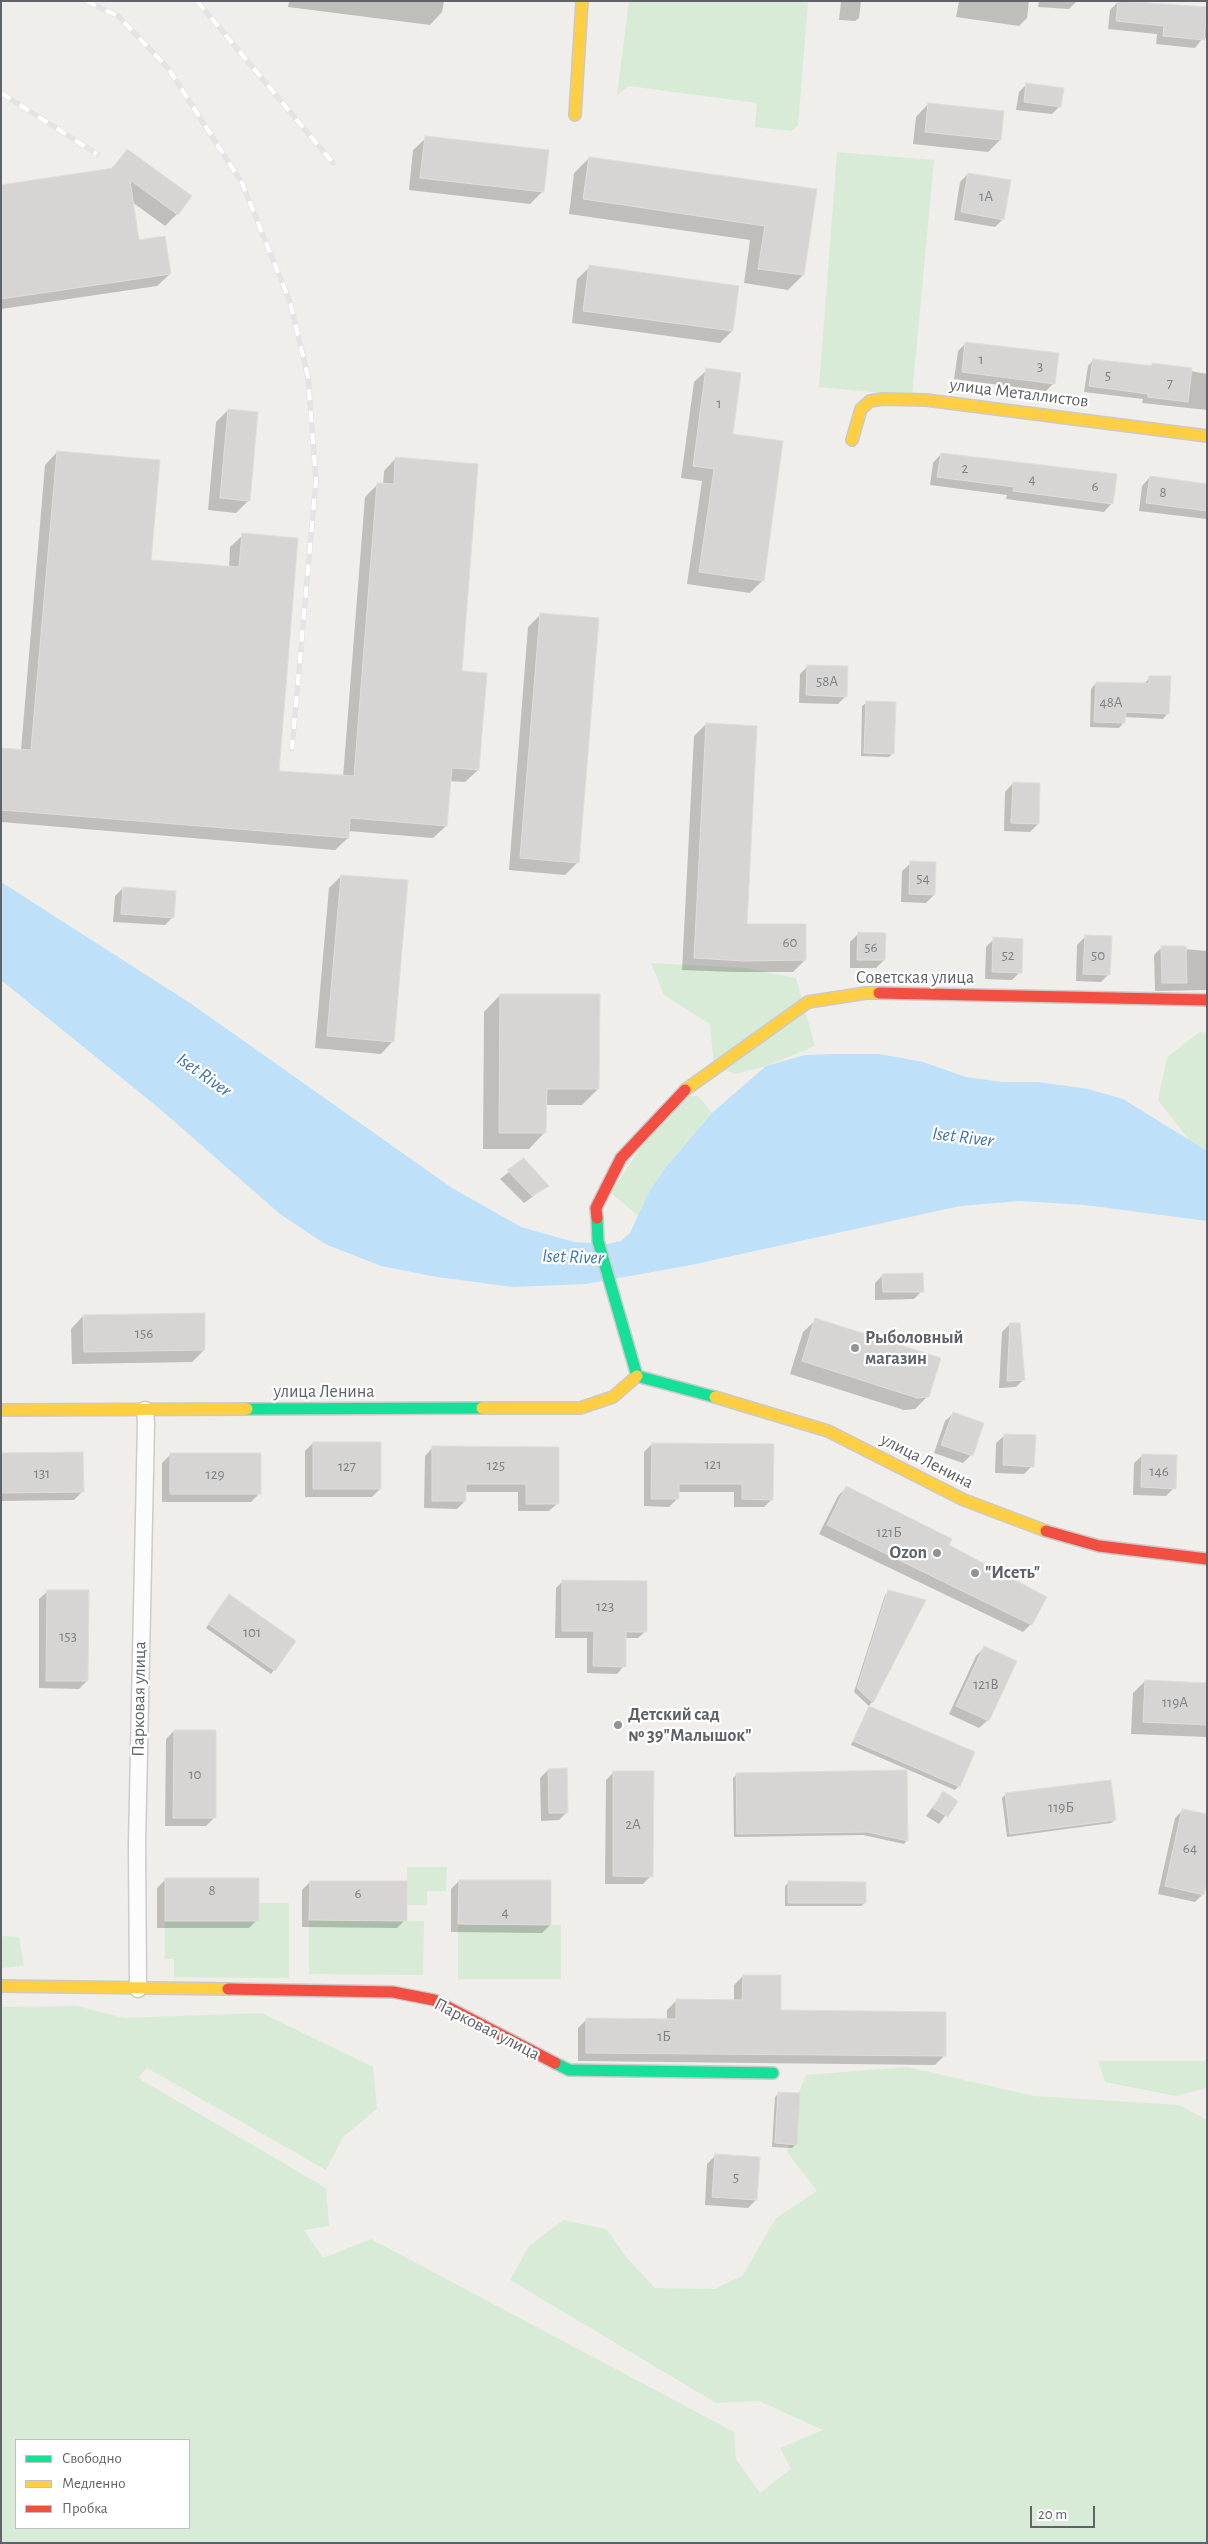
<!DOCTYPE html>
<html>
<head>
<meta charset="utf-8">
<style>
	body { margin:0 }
	#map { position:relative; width:1208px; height:2544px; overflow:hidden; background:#efeeea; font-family:"Alegreya Sans",sans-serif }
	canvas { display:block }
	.frame { position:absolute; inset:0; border:2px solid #5f6368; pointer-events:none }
	.legend { position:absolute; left:15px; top:2439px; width:175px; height:90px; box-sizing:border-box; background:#fff; border:1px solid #bfc1c3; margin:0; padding:6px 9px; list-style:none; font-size:15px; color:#5f6368 }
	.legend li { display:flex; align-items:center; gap:10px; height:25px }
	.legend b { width:25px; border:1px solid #bfc1c3 }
	.scale { position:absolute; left:1030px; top:2506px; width:65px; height:22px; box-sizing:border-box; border:2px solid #5f6368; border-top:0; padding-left:6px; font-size:15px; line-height:18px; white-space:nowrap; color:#5f6368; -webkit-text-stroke:4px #fff; paint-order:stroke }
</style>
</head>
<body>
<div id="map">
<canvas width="1208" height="2544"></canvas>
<div class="frame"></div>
<ul class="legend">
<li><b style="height:6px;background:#16e098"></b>Свободно</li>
<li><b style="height:6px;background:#ffcf43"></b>Медленно</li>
<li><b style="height:6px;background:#f24e42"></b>Пробка</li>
</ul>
<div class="scale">20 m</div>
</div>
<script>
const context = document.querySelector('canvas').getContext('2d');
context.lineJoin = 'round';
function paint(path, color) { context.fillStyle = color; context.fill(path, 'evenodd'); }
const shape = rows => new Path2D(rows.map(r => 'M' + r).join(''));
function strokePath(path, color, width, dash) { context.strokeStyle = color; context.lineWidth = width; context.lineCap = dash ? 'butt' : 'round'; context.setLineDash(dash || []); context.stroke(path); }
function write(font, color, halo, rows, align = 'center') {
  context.font = font + ' "Alegreya Sans",sans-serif'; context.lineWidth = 4.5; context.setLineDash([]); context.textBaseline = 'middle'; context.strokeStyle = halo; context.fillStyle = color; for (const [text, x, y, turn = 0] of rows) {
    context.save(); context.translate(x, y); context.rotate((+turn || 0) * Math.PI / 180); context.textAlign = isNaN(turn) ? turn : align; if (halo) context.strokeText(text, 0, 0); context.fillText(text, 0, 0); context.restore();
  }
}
paint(shape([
	[629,1,808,1,798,126,791,131,755,127,757,103,629,86,617,95],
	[837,152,934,160,912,396,819,387],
	[651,963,747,968,796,978,815,1046,766,1066,735,1074,714,1066,710,1024,664,995],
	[1200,1032,1207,1033,1207,1151,1189,1140,1158,1100,1167,1057],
	[674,1096,698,1096,712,1113,666,1167,650,1190,640,1217,611,1193],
	[407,1867,447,1867,446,1891,427,1891,427,1905,407,1905],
	[259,1903,289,1903,289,1978,174,1977,174,1959,165,1959,165,1921],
	[309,1920,424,1921,423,1975,309,1974],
	[458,1924,561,1925,561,1979,458,1979],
	[1,1936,19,1937,24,1966,1,1968],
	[77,2006,124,2018,262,2013,373,2067,377,2109,343,2137,326,2170,147,2068,138,2078,326,2188,329,2226,304,2230,323,2258,371,2239,734,2432,736,2459,760,2493,791,2469,780,2448,823,2430,759,2401,716,2403,510,2280,529,2246,563,2220,606,2229,627,2258,655,2288,715,2289,743,2275,776,2218,817,2191,787,2152,797,2097,806,2075,907,2067,1034,2096,1179,2105,1207,2120,1207,2543,1,2543,1,2007],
	[16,2440,189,2440,189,2528,16,2528],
	[1098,2061,1207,2061,1207,2088,1176,2096,1105,2082]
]), '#d8ebd6');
paint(shape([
	[1,882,190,1003,452,1188,521,1227,574,1242,607,1244,621,1241,630,1233,650,1190,666,1167,712,1113,766,1066,805,1055,835,1054,879,1054,923,1062,966,1077,1002,1082,1038,1082,1088,1089,1123,1099,1207,1151,1207,1221,1085,1205,1020,1201,960,1206,691,1265,586,1284,513,1287,437,1277,381,1266,325,1244,280,1214,160,1109,1,980]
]), '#bfe0f9');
paint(shape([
	[289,1,444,1,442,12,430,25,288,7],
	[841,1,861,1,859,18,855,21,839,20],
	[959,1,1029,1,1027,18,1019,26,956,17],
	[1039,1,1077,1,1069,9,1038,7],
	[1118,2,1207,9,1207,38,1203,38,1195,48,1156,44,1157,34,1108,29,1110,10],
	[1027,84,1060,106,1052,114,1016,110,1019,92],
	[928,104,1000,140,988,152,913,144,916,117],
	[426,138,543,191,530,204,409,190,413,150],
	[127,151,177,214,165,226,132,202,138,241,170,274,157,286,1,309,1,186,110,170],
	[589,158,815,190,803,275,788,290,744,283,750,240,569,214,574,173],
	[968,174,1003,219,995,227,954,220,960,182],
	[590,267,732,331,720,343,572,323,577,279],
	[966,343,1054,383,1046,391,954,379,958,351],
	[1093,360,1149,367,1153,364,1207,374,1207,410,1142,403,1143,399,1084,392,1088,366],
	[707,370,731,435,762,581,750,593,687,584,702,481,681,478,694,382],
	[228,410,249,500,236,513,208,510,216,422],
	[57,452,150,562,229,568,230,547,243,535,277,772,343,777,365,497,378,484,383,485,384,471,396,458,460,672,478,770,465,782,449,781,446,826,433,838,348,831,348,838,335,850,1,822,1,749,21,750,45,465],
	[941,454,1112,503,1104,512,1006,499,1007,495,930,485,933,463],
	[1150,477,1207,485,1207,519,1139,511,1142,486],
	[541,614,578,862,565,875,509,870,528,627],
	[808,666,846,696,838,704,799,703,800,674],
	[1150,677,1168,713,1163,719,1124,717,1124,722,1119,728,1090,727,1091,689,1096,683,1144,684],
	[866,703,893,753,889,757,861,756,862,706],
	[706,724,746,925,805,960,793,972,733,972,682,970,694,736],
	[1013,783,1038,824,1030,832,1004,831,1005,792],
	[911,863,934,895,926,903,901,902,902,871],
	[341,876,393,1041,381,1054,315,1048,329,888],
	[123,888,173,917,165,925,113,922,115,896],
	[858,934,884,960,876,968,850,968,850,942],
	[1085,937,1109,974,1101,982,1076,981,1077,945],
	[994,939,1020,972,1012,980,985,979,986,947],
	[1162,947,1207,951,1207,990,1155,991,1154,955],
	[500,995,598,1089,582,1105,545,1105,545,1132,529,1149,483,1149,484,1012],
	[524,1160,547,1186,524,1203,500,1179],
	[883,1275,922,1291,914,1299,875,1300,875,1283],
	[83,1316,204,1350,192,1362,72,1364,71,1329],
	[816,1320,928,1396,915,1409,904,1410,790,1374,803,1332],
	[1010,1324,1024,1379,1016,1387,999,1388,1002,1332],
	[954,1413,971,1455,963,1463,934,1453,945,1421],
	[1005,1435,1032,1466,1024,1474,995,1473,996,1443],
	[313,1443,380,1489,372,1497,305,1497,305,1451],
	[652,1444,773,1445,772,1499,764,1507,734,1507,734,1492,678,1492,678,1498,669,1507,644,1506,644,1452],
	[433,1447,558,1448,558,1503,549,1511,518,1511,518,1492,465,1492,465,1501,457,1509,424,1508,425,1456],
	[1,1454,82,1492,74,1500,1,1501],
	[170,1455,259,1494,251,1502,162,1502,162,1463],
	[1143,1455,1174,1488,1166,1496,1133,1495,1134,1463],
	[846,1488,947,1546,1031,1624,1023,1632,819,1534,838,1496],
	[563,1581,646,1631,638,1638,625,1638,624,1666,617,1674,587,1673,587,1638,555,1638,556,1588],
	[48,1591,87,1681,79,1689,39,1688,39,1599],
	[889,1591,872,1702,869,1706,854,1692,885,1595],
	[226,1599,274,1670,271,1674,206,1628],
	[984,1648,988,1720,979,1728,949,1714,976,1656],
	[1145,1681,1207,1684,1207,1737,1131,1734,1133,1693],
	[869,1707,959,1786,955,1790,851,1745],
	[174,1731,214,1818,206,1826,165,1826,166,1739],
	[548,1770,567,1812,559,1820,541,1821,540,1778],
	[614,1772,651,1876,643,1884,605,1884,606,1780],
	[737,1774,907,1840,904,1844,863,1835,734,1837,733,1778],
	[943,1793,956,1801,939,1824,926,1816],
	[1006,1794,1115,1820,1111,1823,1007,1837,1002,1798],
	[1183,1810,1203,1894,1195,1902,1158,1894,1175,1818],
	[166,1879,257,1920,249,1928,157,1928,157,1888],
	[459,1881,550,1925,542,1933,451,1932,451,1889],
	[310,1882,405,1920,397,1928,302,1927,302,1890],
	[789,1882,865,1903,861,1906,785,1906,785,1886],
	[743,1976,779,2011,944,2056,935,2065,578,2061,578,2028,587,2019,667,2020,667,2010,676,2001,734,2001,734,1985],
	[779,2093,796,2144,792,2148,772,2147,775,2097],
	[715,2156,756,2200,748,2208,705,2205,707,2164]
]), '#0003');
const building = shape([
	[1118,1,1207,7,1204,40,1163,36,1164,26,1116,21,1118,1],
	[1026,83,1064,88,1061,107,1024,102,1026,83],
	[928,103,1004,111,1001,140,925,132,928,103],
	[425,136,549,150,544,192,420,178,425,136],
	[127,149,192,196,178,215,130,180,139,240,165,236,171,274,1,299,1,185,113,168,127,149],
	[589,157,817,189,804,275,758,269,765,226,583,199,589,157],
	[968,173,1011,180,1004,220,961,212,968,173],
	[589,265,739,286,733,331,583,311,589,265],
	[965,342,1059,353,1055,384,962,372,965,342],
	[1093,359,1152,366,1152,363,1192,368,1188,402,1148,397,1148,394,1089,386,1093,359],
	[706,368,741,373,733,434,783,441,764,581,699,572,714,469,693,466,706,368],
	[228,409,258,412,250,501,220,498,228,409],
	[57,451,160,460,151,560,239,567,242,533,298,538,279,771,354,776,377,483,394,484,395,457,478,464,462,671,487,673,479,770,452,768,447,826,350,818,349,838,1,810,1,748,31,750,57,451],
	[941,453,1117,474,1113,504,1013,491,1014,487,937,477,941,453],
	[1150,476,1207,484,1207,511,1146,503,1150,476],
	[540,613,599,618,579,863,520,858,540,613],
	[807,665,848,666,847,697,806,695,807,665],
	[1149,676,1171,676,1169,714,1126,712,1125,723,1094,722,1096,682,1149,683,1149,676],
	[866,701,896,702,894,754,864,753,866,701],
	[706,723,757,726,747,924,806,924,806,960,745,961,694,958,706,723],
	[1013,782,1040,783,1039,824,1011,823,1013,782],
	[910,861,936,862,935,895,909,894,910,861],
	[341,875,408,880,394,1042,327,1036,341,875],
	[123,887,176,891,174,918,121,914,123,887],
	[858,932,886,933,885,960,857,960,858,932],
	[1085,935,1112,936,1110,975,1083,974,1085,935],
	[993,937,1023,939,1022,973,992,972,993,937],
	[1161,946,1186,946,1187,983,1162,983,1161,946],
	[500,994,600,994,599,1089,547,1089,546,1133,499,1133,500,994],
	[524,1158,549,1186,532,1196,507,1170,524,1158],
	[923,1273,924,1292,883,1292,882,1274,923,1273],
	[205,1313,205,1350,84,1352,83,1315,205,1313],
	[815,1318,941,1358,929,1397,917,1398,802,1361,815,1318],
	[1010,1323,1020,1323,1025,1380,1007,1381,1010,1323],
	[953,1412,984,1423,973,1456,941,1445,953,1412],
	[1004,1434,1036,1435,1034,1467,1003,1465,1004,1434],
	[313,1442,381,1442,381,1489,313,1489,313,1442],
	[652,1443,774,1444,773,1500,742,1499,742,1484,679,1484,679,1499,651,1499,652,1443],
	[432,1446,559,1447,559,1504,526,1504,526,1484,466,1484,466,1501,432,1501,432,1446],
	[83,1452,84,1492,1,1493,1,1453,83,1452],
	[170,1453,261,1453,261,1494,170,1494,170,1453],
	[1142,1454,1177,1455,1176,1489,1141,1487,1142,1454],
	[846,1486,952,1539,949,1545,1047,1597,1032,1625,827,1525,846,1486],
	[562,1580,647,1581,647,1632,626,1632,626,1667,593,1666,594,1631,562,1631,562,1580],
	[47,1590,89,1590,88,1681,46,1681,47,1590],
	[888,1590,926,1600,873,1703,857,1688,888,1590],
	[229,1594,296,1641,275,1671,208,1624,229,1594],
	[984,1646,1017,1661,989,1721,956,1706,984,1646],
	[1145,1680,1207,1683,1207,1725,1143,1722,1145,1680],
	[869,1706,975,1752,960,1787,853,1741,869,1706],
	[174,1730,216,1730,216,1818,173,1818,174,1730],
	[567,1768,568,1813,549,1813,548,1769,567,1768],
	[907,1770,908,1841,867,1832,737,1834,736,1773,907,1770],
	[613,1771,654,1771,653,1877,613,1876,613,1771],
	[1111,1780,1116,1820,1010,1834,1005,1793,1111,1780],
	[943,1791,958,1801,948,1817,933,1808,943,1791],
	[1182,1809,1207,1814,1207,1882,1204,1895,1165,1886,1182,1809],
	[165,1878,259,1878,259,1921,165,1921,165,1878],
	[459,1880,551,1880,551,1925,458,1924,459,1880],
	[310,1881,407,1881,407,1921,309,1920,310,1881],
	[788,1881,866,1882,866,1903,788,1903,788,1881],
	[743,1975,781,1975,781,2010,946,2012,946,2056,586,2053,586,2018,676,2019,676,1999,742,2000,743,1975],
	[778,2092,800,2093,797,2145,775,2143,778,2092],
	[715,2154,760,2157,757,2200,712,2197,715,2154]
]);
paint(building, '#d6d5d3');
strokePath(building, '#deddd9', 1);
const street = shape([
	[138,1989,137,1843,146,1424,145,1410]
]);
const fast = shape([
	[597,1218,598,1241,637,1376,715,1397],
	[247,1409,482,1408],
	[555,2063,569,2070,773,2073]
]);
const slow = shape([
	[575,115,582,1],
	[852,440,861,409,870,401,883,399,926,400,1207,436],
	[685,1090,808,1002,866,993,879,993],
	[715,1397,828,1431,964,1500,1046,1531],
	[482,1408,580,1408,613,1397,637,1376],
	[1,1410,247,1409],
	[1,1986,228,1989]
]);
const jam = shape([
	[879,993,1207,1000],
	[597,1218,596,1208,621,1158,685,1090],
	[1046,1531,1099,1546,1207,1559],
	[228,1989,393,1992,434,2000,555,2063]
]);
strokePath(street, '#cbcccc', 19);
strokePath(fast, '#cacacb', 14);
strokePath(slow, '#cacacb', 14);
strokePath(jam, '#cacacb', 14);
strokePath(street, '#fdfcfc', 16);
strokePath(fast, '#16e098', 11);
strokePath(slow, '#ffcf43', 11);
strokePath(jam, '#f24e42', 11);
const rail = shape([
	[86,1,118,16,168,68,242,183,290,302,308,377,316,480,292,749],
	[197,1,333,163],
	[1,93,97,154]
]);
strokePath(rail, '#e4e4e4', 5.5);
strokePath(rail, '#fff', 4, [11]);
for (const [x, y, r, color] of [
	[855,1348,5,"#919496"],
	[937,1553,5,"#919496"],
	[975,1573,5,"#919496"],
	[618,1725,5,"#919496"]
]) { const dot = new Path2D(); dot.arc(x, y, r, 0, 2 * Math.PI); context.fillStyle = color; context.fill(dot); strokePath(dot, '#fff', 2); }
write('15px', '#7e8184', null, [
	["1А",986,196],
	["1",981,359],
	["3",1040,366],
	["5",1108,375],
	["7",1170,383],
	["1",719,403],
	["2",965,468],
	["4",1032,479],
	["6",1095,486],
	["8",1163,492],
	["58А",827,681],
	["48А",1111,702],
	["54",923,878],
	["60",790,942],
	["56",871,947],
	["52",1008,955],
	["50",1098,955],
	["156",144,1333],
	["121",713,1464],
	["125",496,1465],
	["127",347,1466],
	["146",1159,1471],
	["131",42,1473],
	["129",215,1474],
	["121Б",889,1532],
	["123",605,1606],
	["101",252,1632],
	["153",68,1636],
	["121В",986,1684],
	["119А",1175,1702],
	["10",195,1774],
	["119Б",1061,1807],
	["2А",633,1824],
	["64",1190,1848],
	["8",212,1890],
	["6",358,1893],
	["4",505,1912],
	["1Б",664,2036],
	["5",736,2177]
]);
write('18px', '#5f6368', '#fff', [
	["улица Металлистов",1019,393,7],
	["Советская улица",915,978],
	["улица Ленина",324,1392],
	["улица Ленина",927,1461,27],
	["Парковая улица",139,1699,-89],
	["Парковая улица",487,2029,27]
]);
write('bold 18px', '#5f6368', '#fff', [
	["Рыболовный",865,1338],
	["магазин",865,1359],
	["Ozon",927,1553,"right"],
	["\"Исеть\"",985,1573],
	["Детский сад",628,1715],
	["№ 39\"Малышок\"",628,1736]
], 'left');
write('italic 19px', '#4174aa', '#fff', [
	["Iset River",204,1075,35],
	["Iset River",963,1137,7],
	["Iset River",573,1257,2]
]);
</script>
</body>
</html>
